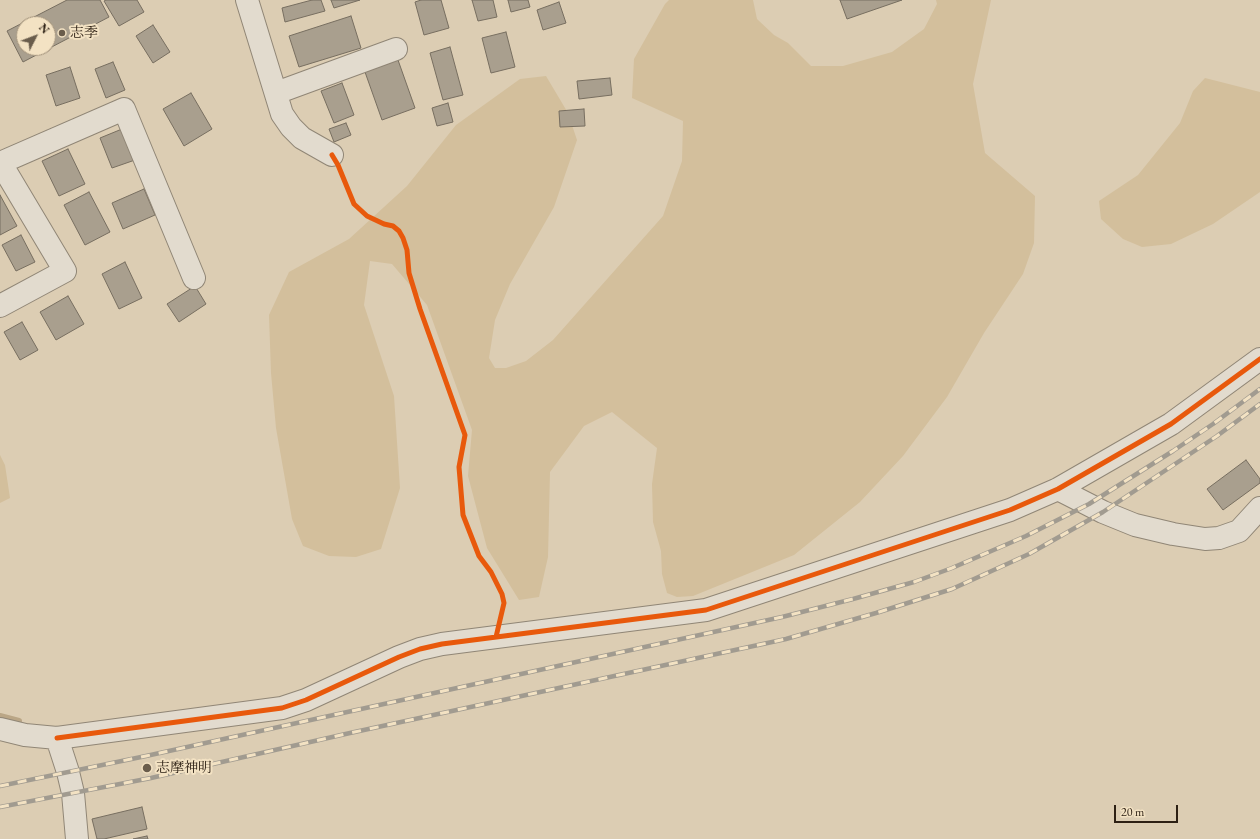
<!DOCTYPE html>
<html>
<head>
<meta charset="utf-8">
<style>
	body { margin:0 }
	#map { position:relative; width:1260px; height:839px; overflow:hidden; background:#dccdb3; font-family:"EB Garamond",serif }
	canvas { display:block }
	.north { position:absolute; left:16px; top:16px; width:40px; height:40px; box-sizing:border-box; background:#f3e2c3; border:1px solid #a4947d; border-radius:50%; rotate:48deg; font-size:11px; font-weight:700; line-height:16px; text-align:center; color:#2d2014 }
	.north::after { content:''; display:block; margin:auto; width:14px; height:18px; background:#6a5d4c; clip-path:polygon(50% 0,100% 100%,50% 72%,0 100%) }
	.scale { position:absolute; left:1114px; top:805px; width:64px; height:18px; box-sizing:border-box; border:2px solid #2d2014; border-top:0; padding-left:5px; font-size:12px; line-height:14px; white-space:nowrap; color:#2d2014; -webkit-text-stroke:3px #f3e2c3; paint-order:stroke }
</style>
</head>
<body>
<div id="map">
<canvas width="1260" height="839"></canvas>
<div class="north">N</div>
<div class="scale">20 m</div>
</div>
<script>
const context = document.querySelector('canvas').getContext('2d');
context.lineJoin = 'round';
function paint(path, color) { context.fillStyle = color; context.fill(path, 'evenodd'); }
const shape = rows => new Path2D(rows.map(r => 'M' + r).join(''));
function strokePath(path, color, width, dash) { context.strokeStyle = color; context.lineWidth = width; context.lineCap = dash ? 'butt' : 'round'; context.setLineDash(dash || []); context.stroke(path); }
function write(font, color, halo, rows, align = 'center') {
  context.font = font + ' "EB Garamond","Noto Serif JP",serif'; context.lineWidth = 4; context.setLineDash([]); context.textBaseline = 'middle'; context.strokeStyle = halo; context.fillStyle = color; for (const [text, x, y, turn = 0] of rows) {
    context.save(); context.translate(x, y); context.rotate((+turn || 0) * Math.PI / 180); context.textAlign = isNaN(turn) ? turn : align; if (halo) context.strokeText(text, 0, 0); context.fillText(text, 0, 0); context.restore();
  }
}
paint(shape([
	[669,0,753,0,757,19,774,35,788,43,811,66,843,66,892,52,924,29,937,4,936,0,991,0,973,84,985,153,1035,196,1034,243,1023,274,984,333,947,397,903,456,860,502,794,555,693,596,677,597,667,593,662,574,661,551,653,522,652,484,657,448,612,412,584,426,550,472,548,557,539,597,519,600,487,548,468,476,472,430,427,305,392,264,370,261,364,305,394,396,400,488,381,549,356,557,329,556,303,546,292,519,276,428,271,373,269,315,289,272,349,239,407,186,456,125,520,79,546,76,568,113,577,140,554,207,510,284,495,320,489,358,495,368,506,368,526,361,553,340,663,216,682,161,683,121,632,98,634,59,665,4],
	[1205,78,1260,92,1260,192,1213,224,1171,244,1142,247,1123,239,1101,219,1099,201,1138,175,1180,123,1193,91],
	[0,455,5,465,10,498,0,503]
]), '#d3bf9c');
strokePath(shape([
	[0,716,19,721]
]), '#baa686', 6);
const building = shape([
	[67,0,100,0,109,17,23,62,7,31,67,0],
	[24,24,48,24,48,48,24,48,24,24],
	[106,0,137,0,144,12,119,26,104,1,106,0],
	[312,0,321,0,325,11,285,22,282,8,312,0],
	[331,0,360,0,334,8,331,0],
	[421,0,441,0,449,28,424,35,415,2,421,0],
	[472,0,493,0,497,17,478,21,472,0],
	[508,0,528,0,530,7,511,12,508,0],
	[840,0,902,0,847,19,840,0],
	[559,2,566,23,543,30,537,10,559,2],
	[351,16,361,48,299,67,289,36,351,16],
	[153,25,170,52,153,63,136,36,153,25],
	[506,32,515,67,491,73,482,38,506,32],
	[450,47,463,95,443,100,430,53,450,47],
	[398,60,415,108,382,120,365,72,398,60],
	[113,62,125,90,106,98,95,69,113,62],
	[70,67,80,98,56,106,46,75,70,67],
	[610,78,612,95,579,99,577,81,610,78],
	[342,83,354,115,334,123,321,91,342,83],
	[191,93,212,129,184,146,163,109,191,93],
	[448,103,453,122,437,126,432,108,448,103],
	[584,109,585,126,560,127,559,111,584,109],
	[346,123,351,135,334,142,329,129,346,123],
	[122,129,135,160,112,168,100,138,122,129],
	[68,149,85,184,59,196,42,161,68,149],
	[144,189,155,215,123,229,112,203,144,189],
	[89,192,110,232,85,245,64,205,89,192],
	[0,195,17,226,0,235,0,195],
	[21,235,35,262,16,271,2,245,21,235],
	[125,262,142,298,119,309,102,274,125,262],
	[195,286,206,304,179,322,167,304,195,286],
	[68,296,84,324,56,340,40,312,68,296],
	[22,322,38,350,20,360,4,332,22,322],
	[1246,460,1260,479,1260,483,1223,510,1207,489,1246,460],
	[142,807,147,829,104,839,97,839,92,819,142,807],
	[147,836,148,839,133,839,147,836]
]);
paint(building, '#a99f8e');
strokePath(building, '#776e60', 1);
const minor = shape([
	[247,0,282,114,291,127,302,138,332,155],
	[276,93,396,49],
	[0,162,65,271,0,306],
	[0,163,124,109,194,278],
	[1058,489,1103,512,1135,525,1173,534,1205,539,1219,538,1239,531,1260,508],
	[0,729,25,735,57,738,68,772,73,793,77,839],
	[57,738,282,708,306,700,399,657,420,649,442,644,706,610,1010,510,1058,489,1171,424,1260,359]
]);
strokePath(minor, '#908676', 24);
strokePath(minor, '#e2dbce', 22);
const rail = shape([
	[0,786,146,756,782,617,853,599,914,582,952,568,1026,536,1089,504,1173,451,1213,424,1260,389],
	[0,807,151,778,350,733,786,639,876,613,952,589,1029,554,1103,512,1217,436,1260,404]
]);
strokePath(rail, '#a19b90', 4.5);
strokePath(rail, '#f3e2c3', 3, [9]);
strokePath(shape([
	[332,155,338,165,354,204,367,216,384,224,393,226,399,231,403,238,407,250,409,273,420,309,465,435,459,467,463,515,479,556,491,572,502,594,504,603,496,637],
	[57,738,282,708,306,700,399,657,420,649,442,644,706,610,1010,510,1058,489,1171,424,1260,359]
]), '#e8590c', 5);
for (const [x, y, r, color] of [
	[62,33,4,"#6a5d4c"],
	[147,768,5,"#6a5d4c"]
]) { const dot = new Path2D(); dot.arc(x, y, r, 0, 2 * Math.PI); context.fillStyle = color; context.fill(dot); strokePath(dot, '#f3e2c3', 1.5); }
write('14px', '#2d2014', '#f3e2c3', [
	["志季",70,33],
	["志摩神明",156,768]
], 'left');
</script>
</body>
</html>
